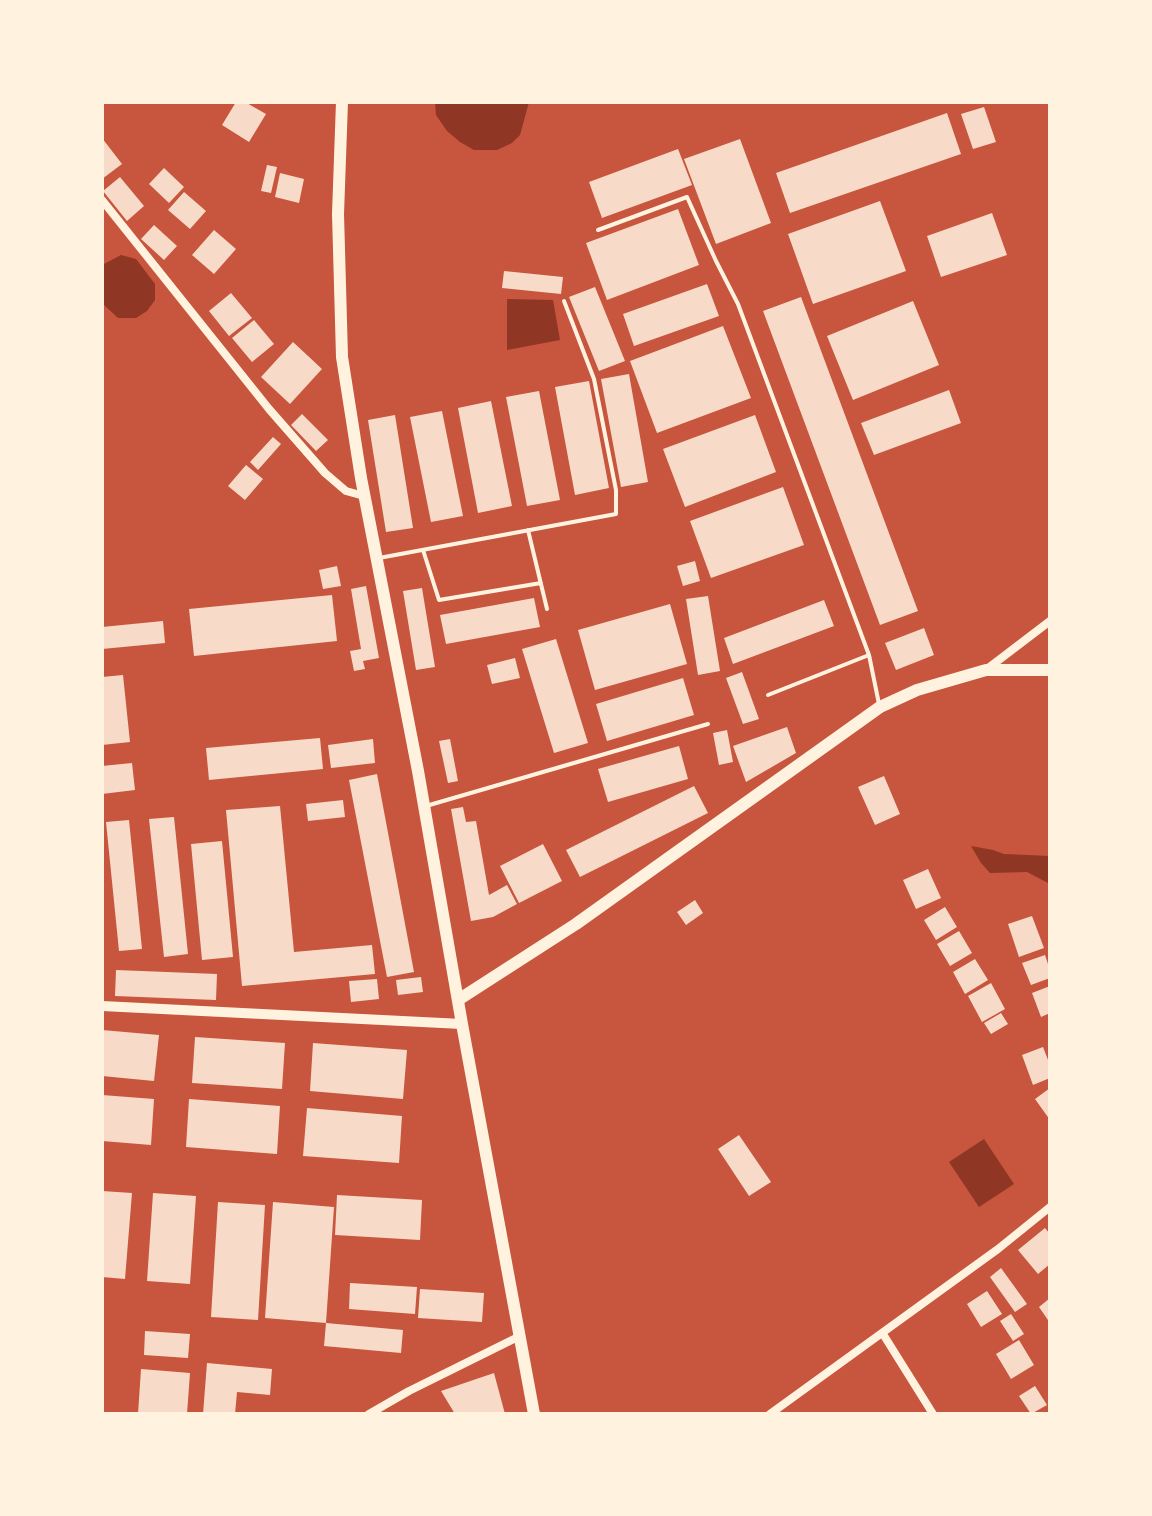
<!DOCTYPE html>
<html>
<head>
<meta charset="utf-8">
<style>
	body { margin:0 }
	#map { position:relative; width:1152px; height:1516px; overflow:hidden; background:#c8553d; font-family:Raleway,sans-serif }
	canvas { display:block }
	.frame { position:absolute; inset:0; border:104px solid #fff3e0; pointer-events:none }
</style>
</head>
<body>
<div id="map">
<canvas width="1152" height="1516"></canvas>
<div class="frame"></div>
</div>
<script>
const context = document.querySelector('canvas').getContext('2d');
context.lineJoin = 'round';
function paint(path, color) { context.fillStyle = color; context.fill(path, 'evenodd'); }
const shape = rows => new Path2D(rows.map(r => 'M' + r).join(''));
function strokePath(path, color, width, dash) { context.strokeStyle = color; context.lineWidth = width; context.lineCap = dash ? 'butt' : 'round'; context.setLineDash(dash || []); context.stroke(path); }
paint(shape([
	[435,102,529,102,520,135,512,143,497,150,474,150,460,142,447,131,436,115],
	[121,255,136,259,155,284,155,300,147,311,136,318,118,318,102,303,102,265],
	[507,299,553,300,560,340,507,350],
	[971,846,993,850,1004,854,1050,856,1050,884,1027,872,990,873,981,863],
	[984,1139,1014,1184,979,1207,949,1162]
]), '#8f3625');
paint(shape([
	[236,102,245,102,266,114,249,142,222,125],
	[984,107,996,142,973,149,961,114],
	[947,113,961,154,790,213,776,173],
	[102,138,122,164,102,179],
	[740,139,771,223,716,244,684,159],
	[678,149,692,185,602,218,589,182],
	[267,165,277,167,271,193,261,191],
	[164,168,184,187,169,203,149,184],
	[280,173,304,179,299,203,275,197],
	[120,177,144,206,127,221,103,191],
	[184,192,206,211,190,229,168,210],
	[880,201,906,271,813,304,788,234],
	[678,209,699,265,607,300,586,243],
	[992,213,1007,255,941,277,927,236],
	[154,225,177,246,164,260,141,239],
	[214,230,236,249,214,274,192,255],
	[504,271,563,277,561,294,502,288],
	[707,284,719,316,634,346,623,314],
	[595,287,625,361,599,371,569,297],
	[231,293,252,318,229,336,209,311],
	[801,297,918,611,880,625,763,311],
	[913,301,939,365,853,400,827,336],
	[254,320,274,344,252,362,232,338],
	[723,326,751,398,657,433,630,361],
	[293,342,322,369,290,404,261,377],
	[629,374,648,482,621,487,601,379],
	[589,381,609,488,575,495,555,387],
	[949,390,961,423,874,455,861,423],
	[539,391,560,500,527,506,506,397],
	[491,401,512,506,478,513,458,408],
	[442,411,463,516,431,522,410,417],
	[302,414,328,440,316,451,291,425],
	[395,415,413,528,386,532,368,420],
	[755,415,776,472,685,507,663,449],
	[273,437,281,444,258,470,250,462],
	[246,465,263,479,245,500,228,486],
	[783,487,804,545,711,578,690,521],
	[695,561,700,581,683,586,677,566],
	[337,566,341,586,323,589,319,570],
	[366,586,379,658,363,661,365,669,354,671,350,651,361,649,351,589],
	[422,588,435,667,416,670,403,591],
	[332,595,337,641,194,656,189,609],
	[708,596,720,671,698,675,686,599],
	[534,598,540,627,446,644,440,615],
	[824,600,834,626,733,664,724,638],
	[670,604,687,664,595,690,578,630],
	[163,621,165,643,102,649,102,627],
	[924,628,934,655,896,670,885,643],
	[556,639,588,743,554,753,522,649],
	[515,658,520,678,492,684,487,665],
	[742,672,759,719,743,724,726,678],
	[123,675,130,742,102,745,102,677],
	[683,678,694,715,607,741,596,704],
	[787,727,796,753,746,782,733,746],
	[727,730,733,762,719,765,713,733],
	[320,738,323,769,209,780,206,748],
	[373,739,375,763,331,768,328,745],
	[450,739,458,781,448,783,439,741],
	[679,746,688,779,608,802,598,769],
	[132,763,135,790,102,794,102,766],
	[377,774,414,972,387,977,349,780],
	[884,776,900,814,875,825,858,787],
	[694,786,708,813,580,877,566,850],
	[343,800,345,817,308,821,306,804],
	[280,806,294,952,372,945,375,974,242,986,226,810],
	[463,807,466,822,476,821,489,895,507,885,517,904,493,917,471,921,451,809],
	[174,817,188,954,164,957,149,819],
	[129,820,142,949,119,951,106,822],
	[222,841,233,957,202,960,191,844],
	[543,844,562,881,519,903,500,866],
	[928,869,941,898,916,909,903,880],
	[695,900,703,913,686,925,677,912],
	[945,907,957,927,936,940,924,920],
	[1032,916,1044,948,1019,957,1008,924],
	[959,931,972,953,950,966,937,944],
	[1045,955,1050,970,1050,978,1031,985,1022,963],
	[975,959,988,980,965,994,953,972],
	[116,970,217,974,216,1000,115,996],
	[421,977,423,992,398,995,396,980],
	[377,979,379,999,351,1002,349,981],
	[991,983,1005,1009,982,1022,968,996],
	[1050,986,1050,1013,1041,1017,1032,993],
	[1001,1013,1008,1024,991,1034,984,1023],
	[102,1030,159,1035,154,1081,102,1076],
	[195,1037,285,1043,282,1089,192,1083],
	[313,1043,407,1050,403,1099,310,1091],
	[1043,1047,1050,1065,1050,1078,1033,1085,1022,1055],
	[1050,1088,1050,1120,1035,1099],
	[102,1095,154,1099,151,1145,102,1141],
	[189,1099,280,1106,277,1154,186,1147],
	[307,1108,402,1116,399,1163,303,1156],
	[739,1135,771,1182,749,1196,718,1149],
	[102,1191,132,1193,125,1279,102,1277],
	[153,1193,196,1196,190,1284,147,1281],
	[337,1195,422,1200,420,1240,335,1235],
	[218,1202,265,1205,258,1320,211,1317],
	[273,1202,334,1207,326,1323,265,1318],
	[1045,1228,1050,1234,1050,1264,1038,1274,1018,1250],
	[1001,1268,1027,1304,1015,1312,990,1277],
	[350,1283,417,1287,415,1314,349,1309],
	[420,1289,484,1293,482,1322,418,1318],
	[987,1291,1002,1314,981,1327,967,1304],
	[1050,1298,1050,1323,1039,1307],
	[1011,1314,1024,1334,1013,1341,1000,1321],
	[326,1323,403,1330,401,1353,324,1346],
	[145,1331,190,1334,188,1358,144,1355],
	[1019,1340,1034,1365,1011,1379,996,1354],
	[207,1363,272,1369,270,1395,237,1392,235,1414,203,1414],
	[141,1369,190,1373,187,1414,138,1414],
	[494,1373,505,1414,455,1414,441,1391],
	[1035,1386,1047,1405,1031,1414,1019,1396]
]), '#f7dbc8');
strokePath(shape([
	[598,230,687,197,716,261,738,304,869,655,879,704],
	[528,530,547,609],
	[423,550,439,600,541,583],
	[379,558,616,514,616,490,594,379,564,301],
	[768,695,869,655],
	[426,806,708,724]
]), '#fff3e0', 4);
strokePath(shape([
	[102,200,269,409,325,473,346,491,364,496],
	[987,669,1050,621],
	[883,1334,933,1414],
	[369,1414,409,1391,520,1336],
	[770,1414,998,1249,1050,1207]
]), '#fff3e0', 8);
strokePath(shape([
	[102,1006,462,1024]
]), '#fff3e0', 10);
strokePath(shape([
	[342,102,338,214,342,357,361,478,418,771,462,1024,534,1414],
	[458,1000,576,924,880,707,917,690,986,670,1050,670]
]), '#fff3e0', 12);
</script>
</body>
</html>
